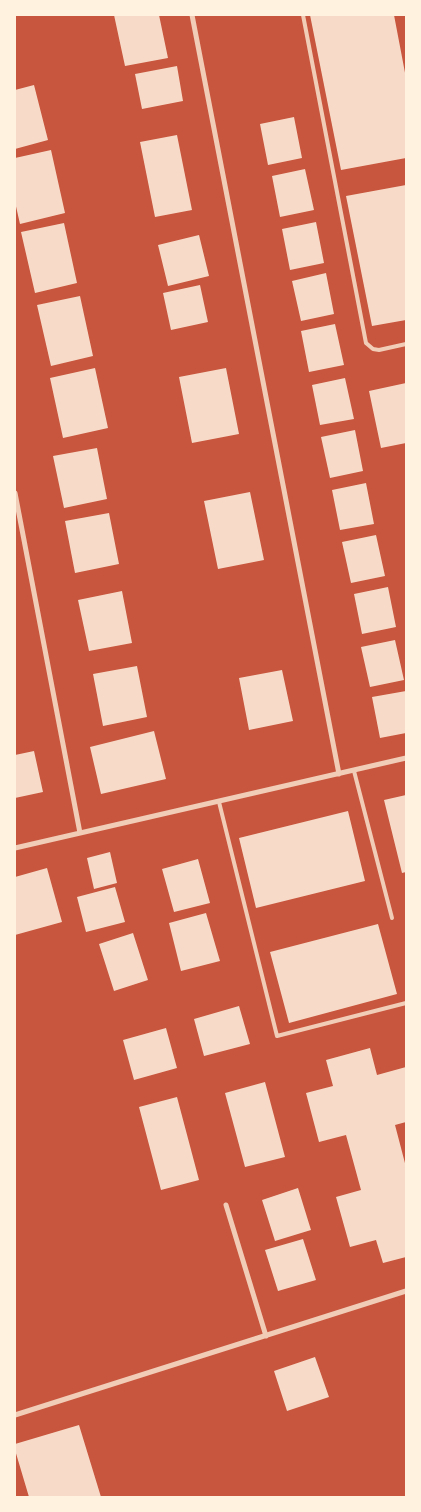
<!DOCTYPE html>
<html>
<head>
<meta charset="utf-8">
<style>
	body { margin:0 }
	#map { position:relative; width:421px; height:1512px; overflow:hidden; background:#c8553d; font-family:"Times New Roman",serif }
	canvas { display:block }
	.frame { position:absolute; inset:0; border:16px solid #fff3e0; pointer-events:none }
</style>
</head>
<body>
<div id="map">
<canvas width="421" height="1512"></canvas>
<div class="frame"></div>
</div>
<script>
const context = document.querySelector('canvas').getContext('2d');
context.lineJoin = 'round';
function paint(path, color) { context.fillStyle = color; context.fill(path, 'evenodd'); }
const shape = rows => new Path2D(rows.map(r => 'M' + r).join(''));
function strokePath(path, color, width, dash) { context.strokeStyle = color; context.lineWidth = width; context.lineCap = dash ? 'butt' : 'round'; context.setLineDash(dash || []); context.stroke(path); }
paint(shape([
	[114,15,159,15,168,58,125,66],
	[310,15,394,15,406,78,406,158,341,170],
	[177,66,183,101,142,109,135,74],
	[34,85,48,140,15,149,15,90],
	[294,117,302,158,268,165,260,124],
	[177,135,192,210,155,217,140,142],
	[51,150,65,213,20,224,15,202,15,158],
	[305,169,314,210,280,217,272,176],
	[406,185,406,320,372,326,346,196],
	[316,222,324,263,290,270,282,229],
	[64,223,77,283,35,293,21,232],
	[199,235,209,276,168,286,158,245],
	[326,273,334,314,301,321,292,281],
	[200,285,208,322,171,330,163,293],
	[80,296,93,356,51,366,37,305],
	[335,324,344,365,309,372,301,331],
	[95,368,108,428,63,438,50,378],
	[226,368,239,434,192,443,179,377],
	[345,378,354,419,320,425,312,385],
	[406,383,406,443,381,448,369,391],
	[355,430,363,471,330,478,321,437],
	[97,448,107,499,64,508,53,456],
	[366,483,374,524,340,530,332,490],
	[250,492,264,560,218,569,204,501],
	[109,513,119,564,75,573,65,521],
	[376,535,385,576,351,583,342,542],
	[388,587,396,627,362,634,354,594],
	[122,591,132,643,89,651,78,600],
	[395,640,404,680,370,687,361,647],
	[137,666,147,717,103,726,93,674],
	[282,670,293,721,249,730,239,678],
	[406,691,406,733,380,738,372,697],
	[154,731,166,779,101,794,90,747],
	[34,751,43,792,15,798,15,755],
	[406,795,406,872,402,873,384,800],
	[348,811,365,881,256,908,239,838],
	[110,852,117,883,94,889,87,858],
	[198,859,210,903,174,912,162,869],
	[47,868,62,922,15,935,15,877],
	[115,887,125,922,86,932,77,897],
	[206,913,220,961,181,971,169,923],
	[378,924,397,994,289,1023,270,952],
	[133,933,148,980,114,991,99,944],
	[239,1006,250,1044,204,1056,194,1019],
	[166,1028,177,1068,134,1080,123,1040],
	[370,1048,377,1075,406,1067,406,1122,395,1125,406,1167,406,1257,383,1263,376,1240,350,1247,336,1197,361,1190,346,1135,319,1142,306,1093,333,1086,326,1060],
	[265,1082,285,1157,245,1167,225,1093],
	[177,1097,199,1180,161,1190,139,1107],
	[298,1188,311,1230,275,1241,262,1200],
	[303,1239,316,1280,278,1291,265,1250],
	[315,1357,329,1397,287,1411,274,1371],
	[79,1425,101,1497,29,1497,15,1450,15,1444]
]), '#f7dbc8');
strokePath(shape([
	[303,15,366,343,373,349,379,350,406,344],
	[354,771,392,918],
	[219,802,277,1036,406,1003]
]), '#f1ccb7', 4);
strokePath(shape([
	[192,15,339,774],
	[15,493,80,833],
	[15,848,406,758],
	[226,1205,266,1336],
	[15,1415,406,1291]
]), '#f1ccb7', 5);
</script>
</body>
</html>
